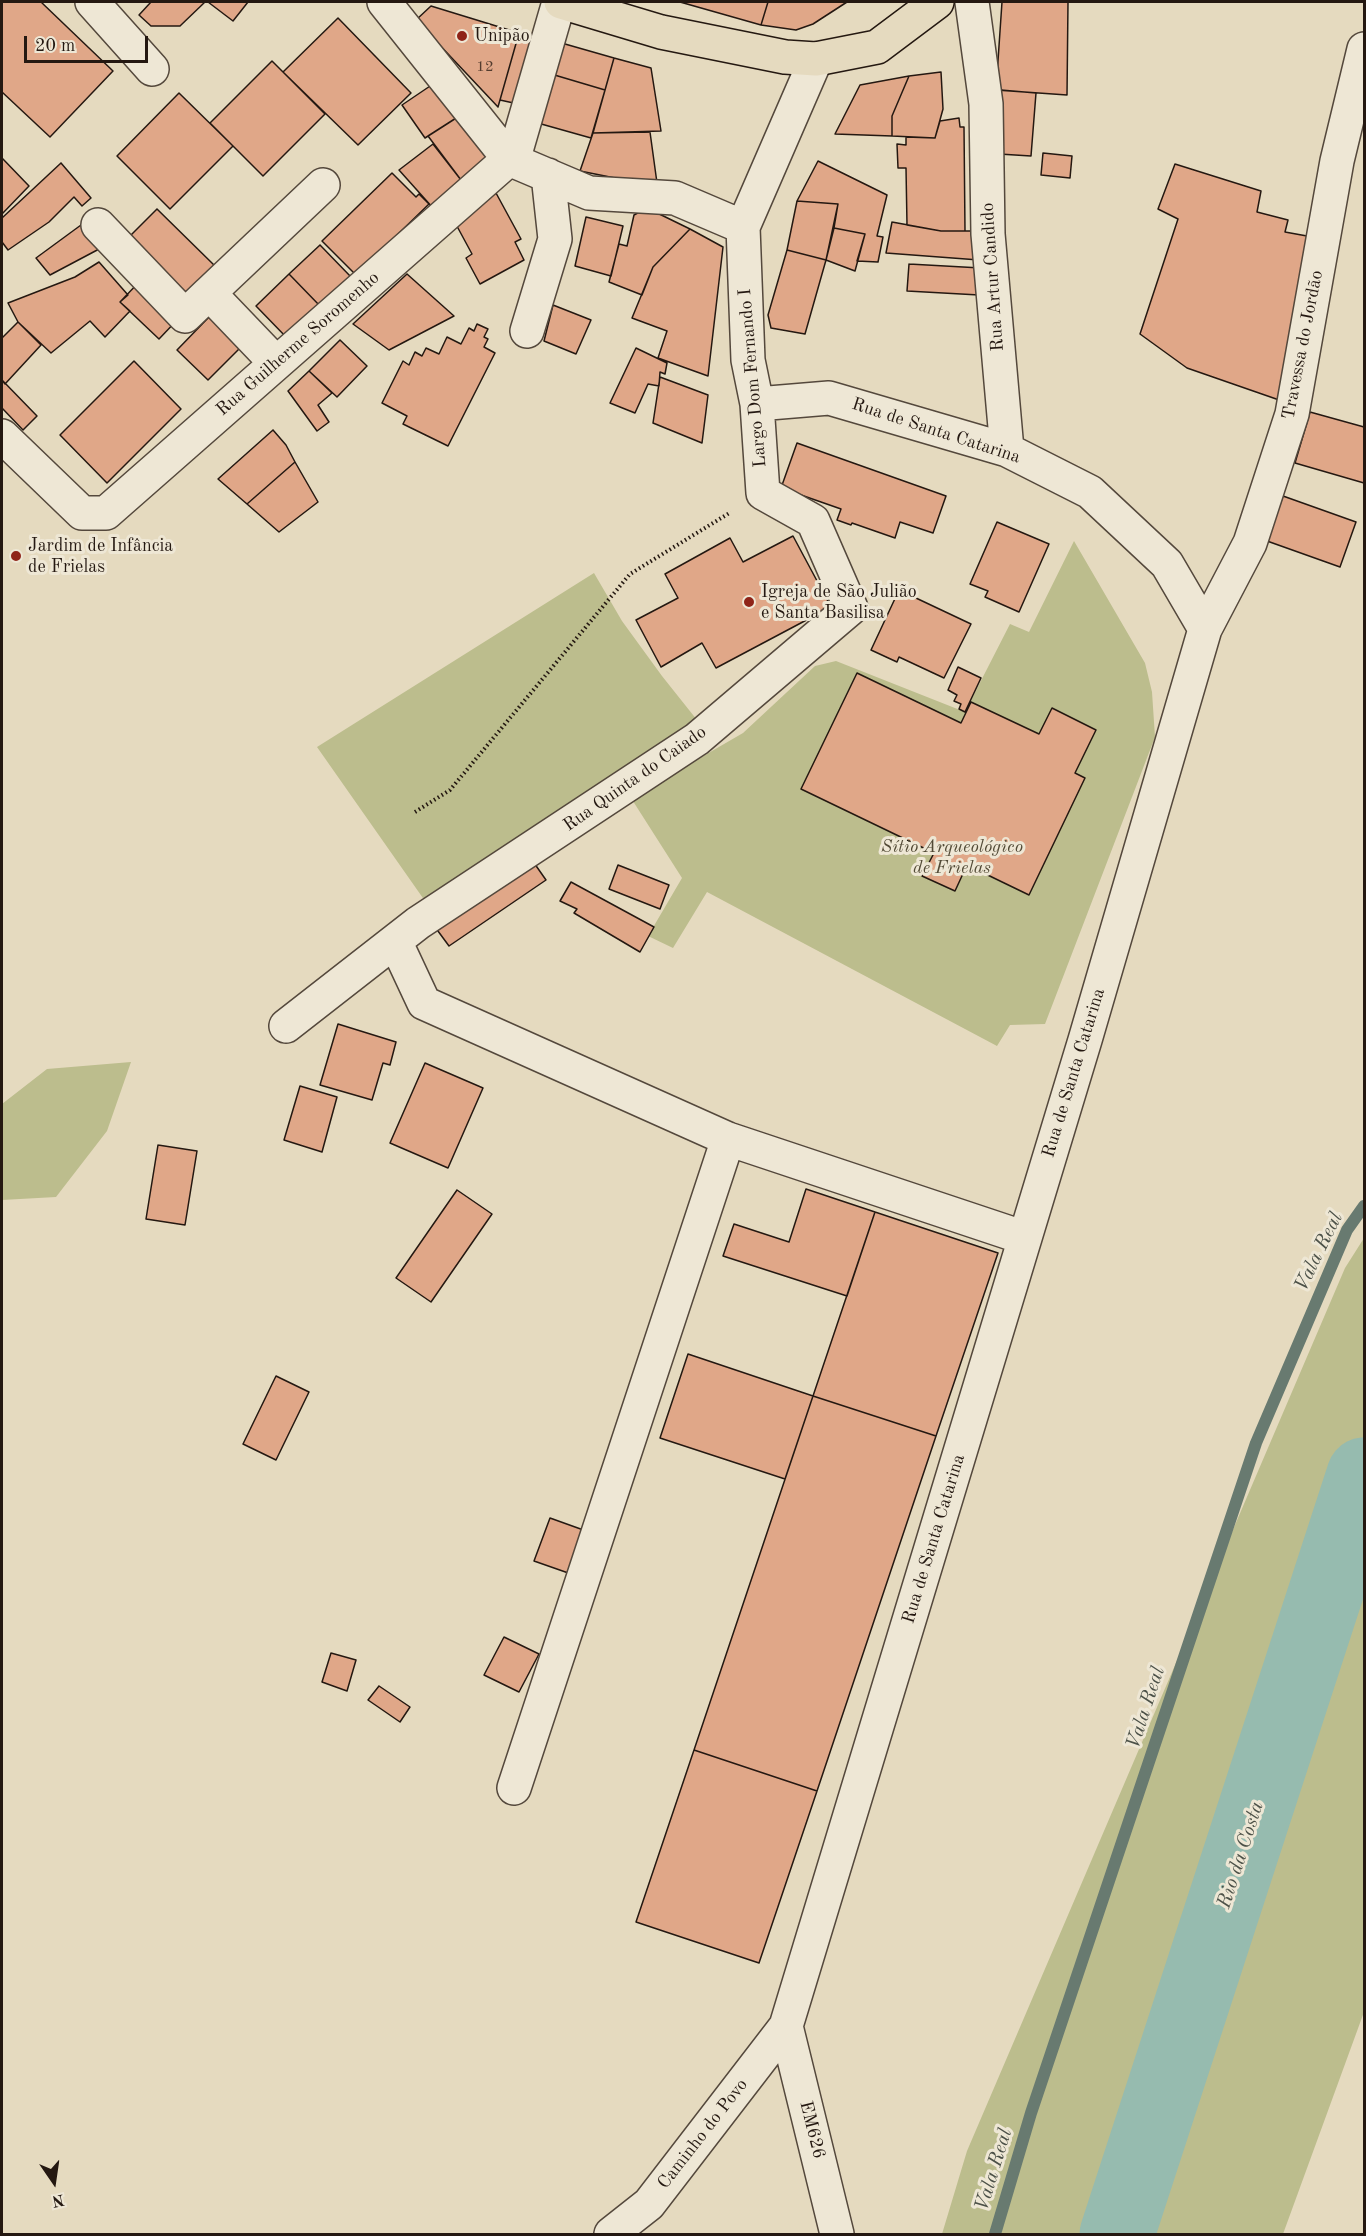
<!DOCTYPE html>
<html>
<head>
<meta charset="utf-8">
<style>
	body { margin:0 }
	#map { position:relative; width:1366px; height:2236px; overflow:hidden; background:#e5dabf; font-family:"Old Standard TT",serif }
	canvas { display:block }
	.frame { position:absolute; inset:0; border:3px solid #241811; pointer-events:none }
	.north { position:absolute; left:24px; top:2152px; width:60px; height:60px; -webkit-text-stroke:4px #eee7d5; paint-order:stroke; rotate:167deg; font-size:16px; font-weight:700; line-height:24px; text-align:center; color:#241811 }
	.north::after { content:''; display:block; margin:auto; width:21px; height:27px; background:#241811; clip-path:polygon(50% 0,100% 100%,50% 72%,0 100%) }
	.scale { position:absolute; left:24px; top:36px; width:124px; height:27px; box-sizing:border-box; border:3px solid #241811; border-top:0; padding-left:8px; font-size:18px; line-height:21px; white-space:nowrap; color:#241811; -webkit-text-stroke:4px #eee7d5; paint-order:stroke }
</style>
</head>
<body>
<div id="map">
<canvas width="1366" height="2236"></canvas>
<div class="frame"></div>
<div class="north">N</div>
<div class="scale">20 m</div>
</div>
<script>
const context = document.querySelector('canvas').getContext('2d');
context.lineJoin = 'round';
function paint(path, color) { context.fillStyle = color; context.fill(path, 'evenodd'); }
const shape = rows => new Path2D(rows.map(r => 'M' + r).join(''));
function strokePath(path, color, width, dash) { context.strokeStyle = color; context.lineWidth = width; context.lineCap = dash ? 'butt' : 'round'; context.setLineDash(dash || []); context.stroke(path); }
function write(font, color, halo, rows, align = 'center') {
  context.font = font + ' "Old Standard TT",serif'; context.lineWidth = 6; context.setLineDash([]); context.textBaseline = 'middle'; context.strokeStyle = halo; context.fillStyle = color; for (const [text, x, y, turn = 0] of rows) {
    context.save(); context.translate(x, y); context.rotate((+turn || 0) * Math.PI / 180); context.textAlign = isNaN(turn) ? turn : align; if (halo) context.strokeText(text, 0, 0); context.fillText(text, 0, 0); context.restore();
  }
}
paint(shape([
	[1074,541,1145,663,1152,692,1155,737,1045,1024,1010,1025,997,1046,707,892,673,948,648,936,682,878,631,798,743,733,815,666,836,661,965,712,1010,624,1029,632],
	[594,573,622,621,662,676,697,720,425,901,317,747],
	[131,1062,107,1131,56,1197,2,1200,2,1104,47,1069],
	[1364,1238,1364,2012,1283,2234,942,2234,967,2151,1345,1268]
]), '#bcbd8d');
strokePath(shape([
	[995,2234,1031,2113,1256,1443,1347,1230,1364,1206]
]), '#687a70', 12);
strokePath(shape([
	[1117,2234,1364,1475]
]), '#96bbaf', 75);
const building = shape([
	[2,2,41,2,113,71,50,137,2,92,2,2],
	[151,2,205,2,180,26,151,26,139,15,151,2],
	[208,2,248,2,233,21,208,2],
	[680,2,768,2,761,25,680,2],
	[768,2,847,2,813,24,796,30,761,25,768,2],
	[1002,2,1068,2,1067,95,996,90,1002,2],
	[431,6,519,33,498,107,416,20,431,6],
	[338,18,411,93,358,145,283,72,338,18],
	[519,33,545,40,527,106,500,100,519,33],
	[551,40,614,58,605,90,541,71,551,40],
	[614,58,651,68,661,131,593,133,614,58],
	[272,61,325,114,263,176,210,123,272,61],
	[541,71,605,90,591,138,527,120,541,71],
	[941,72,943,109,935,138,892,136,892,116,909,76,941,72],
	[909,76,892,116,892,136,835,134,860,85,909,76],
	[439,80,464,113,425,138,402,105,439,80],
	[1001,90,1036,93,1031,156,999,154,1001,90],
	[179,93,233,146,170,209,117,156,179,93],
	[464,113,493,151,461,180,428,136,464,113],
	[959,118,960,127,964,127,965,231,941,231,907,225,906,168,898,168,897,144,906,145,906,137,935,138,940,121,959,118],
	[650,132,657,183,650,185,580,171,593,133,650,132],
	[433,144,461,180,433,208,399,170,433,144],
	[1043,153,1072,156,1070,178,1041,175,1043,153],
	[2,158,29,186,2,214,2,158],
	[818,161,887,195,877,236,883,237,878,262,857,261,865,234,834,228,838,204,797,201,818,161],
	[61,163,91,198,82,206,74,197,49,222,8,250,2,242,2,218,61,163],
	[1175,164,1261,191,1257,212,1288,220,1285,232,1307,236,1282,401,1187,368,1140,334,1178,219,1158,209,1175,164],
	[392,173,416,197,419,194,429,204,356,275,322,241,392,173],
	[496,193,521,239,515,242,524,260,480,284,466,258,472,254,452,217,496,193],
	[797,201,838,204,826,260,787,250,797,201],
	[647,208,690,229,653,267,642,295,609,282,619,244,627,246,634,215,647,208],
	[157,209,215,266,182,299,124,242,157,209],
	[586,217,623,226,611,276,575,266,586,217],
	[892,222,941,231,975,231,979,260,886,253,892,222],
	[81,225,101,248,50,275,36,258,81,225],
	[834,228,865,234,855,271,826,260,834,228],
	[690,229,723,247,708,376,658,358,667,331,632,318,653,267,690,229],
	[320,245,352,278,321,307,289,274,320,245],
	[787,250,826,260,805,334,771,328,768,315,787,250],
	[99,262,128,295,120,302,130,311,105,337,90,321,51,353,18,322,8,303,75,277,99,262],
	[909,264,981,268,979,295,907,291,909,264],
	[289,274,321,307,288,339,256,306,289,274],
	[407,274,454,316,389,350,353,324,407,274],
	[140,281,179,318,159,339,120,302,140,281],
	[553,305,591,320,576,354,544,341,553,305],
	[209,317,240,348,208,380,177,350,209,317],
	[18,322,41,345,5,384,2,380,2,338,18,322],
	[477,324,488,329,484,337,488,339,484,347,495,353,448,446,403,424,407,416,382,403,403,361,409,365,415,352,422,356,426,348,439,354,447,337,461,344,469,328,474,331,477,324],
	[340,340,367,366,337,397,309,371,340,340],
	[636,348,667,363,665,374,660,372,659,386,648,384,635,413,610,403,636,348],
	[134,361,181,409,107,483,60,435,134,361],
	[309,371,332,393,318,405,329,422,317,431,288,391,309,371],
	[660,377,708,395,702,443,653,423,660,377],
	[2,380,37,416,23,430,2,408,2,380],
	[1310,412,1364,427,1364,483,1295,463,1310,412],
	[273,430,286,445,295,462,247,504,218,479,273,430],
	[797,443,946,496,933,533,900,522,895,538,852,523,851,525,837,520,841,509,781,488,797,443],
	[295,462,318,502,279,532,247,504,295,462],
	[1283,496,1356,522,1340,567,1267,541,1283,496],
	[997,522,1049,544,1019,612,985,597,988,591,970,584,997,522],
	[793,536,831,607,716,668,702,643,661,667,636,620,678,598,665,574,730,538,743,562,793,536],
	[899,590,971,624,944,678,899,657,897,662,871,650,899,590],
	[958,667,981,678,965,712,959,709,961,704,954,701,957,695,948,690,958,667],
	[857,673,961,723,971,702,1039,734,1052,708,1096,730,1075,773,1085,778,1029,895,967,865,955,891,922,876,934,853,801,789,857,673],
	[532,860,546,880,449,946,435,927,532,860],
	[618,865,669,885,660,909,609,889,618,865],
	[571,882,654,927,640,952,574,913,577,909,560,901,571,882],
	[338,1024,396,1042,390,1065,383,1063,372,1100,320,1085,338,1024],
	[425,1063,483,1088,448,1168,390,1143,425,1063],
	[300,1086,337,1097,322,1152,284,1140,300,1086],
	[158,1145,197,1151,185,1225,146,1219,158,1145],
	[806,1189,875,1212,847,1296,723,1256,734,1224,789,1242,806,1189],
	[457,1190,492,1214,431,1302,396,1278,457,1190],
	[875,1212,998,1253,936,1436,813,1396,875,1212],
	[688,1354,813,1396,785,1479,660,1438,688,1354],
	[276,1376,309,1392,276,1460,243,1444,276,1376],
	[813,1396,936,1436,817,1791,694,1750,813,1396],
	[550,1518,589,1532,574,1575,534,1561,550,1518],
	[504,1637,539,1654,519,1692,484,1675,504,1637],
	[331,1653,356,1660,347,1691,322,1682,331,1653],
	[379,1686,410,1707,400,1722,368,1700,379,1686],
	[694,1750,817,1791,759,1963,636,1922,694,1750]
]);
paint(building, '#e0a788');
strokePath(building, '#241811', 1.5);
const minor = shape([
	[92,2,152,69],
	[384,2,509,159,589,193,675,198,743,227,816,59],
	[972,2,986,104,988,234,1007,450],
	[513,161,559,2],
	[98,225,185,316,209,293],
	[527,331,555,239,548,175],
	[276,363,209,293,323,185],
	[757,404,829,398,1007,450,1090,492,1167,564,1205,629],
	[2,436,82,513,106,513,509,159],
	[395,941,424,1003,728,1139,1025,1238],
	[286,1026,418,923,697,739,851,608,813,521,763,493,757,404,748,360,743,227],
	[514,1788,728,1139],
	[786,2026,837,2234],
	[611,2234,649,2204,786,2026,1085,1040,1205,629,1250,543,1292,414,1337,161,1364,49]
]);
const major = shape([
	[561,2,661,32,785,57,816,59,877,47,937,2]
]);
strokePath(minor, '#54483c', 36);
strokePath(major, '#241811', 36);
strokePath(shape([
	[415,812,450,790,630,574,731,512]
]), '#241811', 4, [1.5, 3]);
strokePath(minor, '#eee7d5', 33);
strokePath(major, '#e5dabf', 33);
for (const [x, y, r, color] of [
	[462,36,6,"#8f2418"],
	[16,556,6,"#8f2418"],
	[749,602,6,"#8f2418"]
]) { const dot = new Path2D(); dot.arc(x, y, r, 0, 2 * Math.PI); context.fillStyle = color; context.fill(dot); strokePath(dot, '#eee7d5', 2); }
write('15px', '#533c2f', null, [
	["12",485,67]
]);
write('18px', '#241811', '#eee7d5', [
	["Unipão",474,36],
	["Jardim de Infância",28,546],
	["de Frielas",28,567],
	["Igreja de São Julião",761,592],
	["e Santa Basilisa",761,613]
], 'left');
write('18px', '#241811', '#eee7d5', [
	["Rua Artur Candido",993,277,-94],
	["Rua Guilherme Soromenho",298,344,-41],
	["Travessa do Jordão",1303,345,-79],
	["Largo Dom Fernando I",753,378,-95],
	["Rua de Santa Catarina",936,431,18],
	["Rua Quinta do Caiado",635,779,-35],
	["Rua de Santa Catarina",1074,1073,-73],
	["Rua de Santa Catarina",934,1539,-73],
	["EM626",812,2130,76],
	["Caminho do Povo",703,2134,-52]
]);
write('italic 18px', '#524a36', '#eee7d5', [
	["Sítio Arqueológico",952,847],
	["de Frielas",952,868]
]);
write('italic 20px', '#4c5148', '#eee7d5', [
	["Vala Real",1319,1252,-64],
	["Vala Real",1146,1708,-72],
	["Rio da Costa",1241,1855,-72],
	["Vala Real",994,2170,-73]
]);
</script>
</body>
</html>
